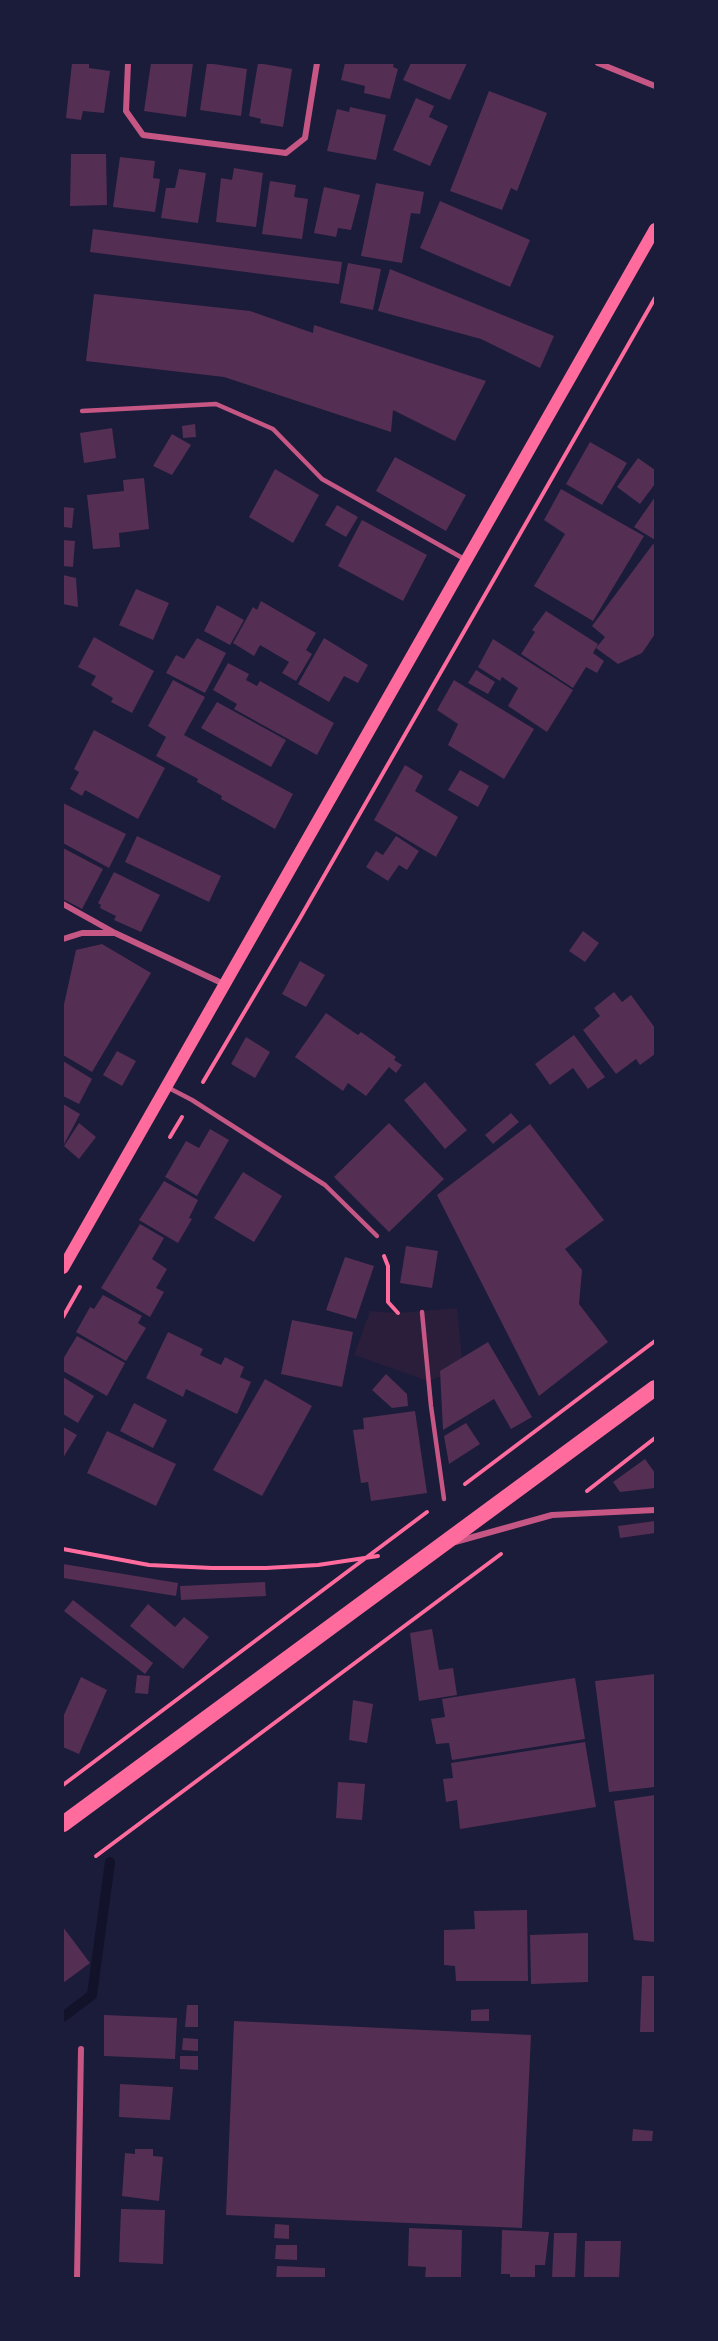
<!DOCTYPE html>
<html>
<head>
<meta charset="utf-8">
<style>
	body { margin:0 }
	#map { position:relative; width:718px; height:2341px; overflow:hidden; background:#1b1b3a; font-family:"DejaVu Sans",sans-serif }
	canvas { display:block }
	.frame { position:absolute; inset:0; border:64px solid #1b1b3a; pointer-events:none }
</style>
</head>
<body>
<div id="map">
<canvas width="718" height="2341"></canvas>
<div class="frame"></div>
</div>
<script>
const context = document.querySelector('canvas').getContext('2d');
context.lineJoin = 'round';
function paint(path, color) { context.fillStyle = color; context.fill(path, 'evenodd'); }
const shape = rows => new Path2D(rows.map(r => 'M' + r).join(''));
function strokePath(path, color, width, dash) { context.strokeStyle = color; context.lineWidth = width; context.lineCap = dash ? 'butt' : 'round'; context.setLineDash(dash || []); context.stroke(path); }
paint(shape([
	[457,1308,463,1368,428,1381,354,1355,370,1311,398,1313]
]), '#2a1e3b');
strokePath(shape([
	[63,2017,92,1995,110,1862]
]), '#12122b', 10);
paint(shape([
	[72,63,89,63,89,68,110,71,104,113,83,111,81,120,66,118],
	[151,63,193,63,186,117,144,111],
	[207,63,247,69,241,116,200,110],
	[258,63,292,69,283,127,260,123,261,119,249,116],
	[345,63,394,63,393,67,398,69,390,99,364,93,365,86,341,80],
	[411,63,467,63,450,100,403,80],
	[489,91,547,113,517,191,511,188,502,210,450,191],
	[416,98,434,106,429,117,448,126,430,166,393,150],
	[350,107,386,115,376,160,327,151,337,109,349,112],
	[71,154,106,154,107,205,70,206],
	[120,157,155,161,153,178,160,179,155,212,113,207],
	[234,168,263,173,256,227,216,222,221,178,232,180],
	[179,169,206,173,198,223,161,218,166,188,175,188],
	[270,181,296,185,294,197,308,199,302,239,262,234],
	[376,183,424,192,420,214,411,213,402,263,361,256],
	[324,187,360,195,351,230,338,228,336,237,314,233],
	[440,201,530,240,510,287,420,248],
	[93,229,342,262,339,284,90,252],
	[348,263,381,269,373,310,340,303],
	[390,269,554,336,540,368,481,339,378,311],
	[94,294,250,311,313,333,314,325,486,381,455,441,393,410,391,432,224,377,86,361],
	[195,424,196,437,183,438,182,426],
	[112,428,116,458,84,463,80,433],
	[172,434,191,445,172,475,153,466],
	[590,442,627,463,602,505,566,484],
	[395,457,466,495,446,531,376,491],
	[638,458,655,470,655,484,640,504,617,487],
	[275,469,319,495,293,543,249,517],
	[144,478,149,529,119,533,120,547,93,549,87,495,124,491,123,480],
	[561,489,644,536,593,621,534,586,565,534,544,520],
	[655,497,655,540,634,527],
	[337,505,358,517,346,537,325,525],
	[63,507,74,508,72,528,63,527],
	[362,520,427,555,403,601,338,566],
	[63,540,75,541,73,567,63,566],
	[653,544,655,545,655,634,642,653,618,664,596,648,605,637,592,626],
	[63,575,76,578,78,607,63,604],
	[136,589,169,603,153,640,119,625],
	[261,601,316,633,306,650,312,654,296,681,282,673,289,662,260,645,254,656,233,643,253,607,257,610],
	[217,605,244,620,230,645,204,631],
	[546,611,598,644,593,653,604,661,597,673,586,667,573,688,521,654,535,632,532,630],
	[94,637,154,671,132,713,111,702,113,698,91,685,96,676,78,667],
	[197,638,226,653,205,693,166,673,176,655,184,659],
	[324,638,368,665,358,683,344,676,329,702,298,684],
	[493,639,573,690,547,732,508,706,518,688,502,677,500,681,478,667],
	[228,663,249,674,246,680,257,686,260,681,334,723,317,755,234,709,237,704,213,690],
	[476,670,495,682,488,694,468,683],
	[173,680,205,697,184,735,293,794,275,829,221,799,222,796,197,782,198,779,156,756,166,737,148,726],
	[454,680,534,729,504,779,448,745,458,724,437,710],
	[217,702,286,740,271,767,201,728],
	[94,730,165,768,138,819,85,790,82,796,70,789,79,772,74,769],
	[405,765,423,776,415,791,458,817,436,857,374,820],
	[460,770,489,786,478,807,448,790],
	[63,803,126,834,109,868,63,843],
	[137,836,221,876,209,902,125,862],
	[396,836,419,851,407,870,399,865,388,881,366,867,376,851,383,855],
	[63,848,103,869,82,909,63,899],
	[114,872,160,895,141,932,114,920,116,916,100,908,101,905,98,903],
	[583,931,599,943,585,962,569,951],
	[102,944,151,973,92,1072,63,1055,63,1009,76,950],
	[300,961,325,975,306,1007,282,994],
	[614,992,622,1002,631,995,655,1028,655,1054,640,1065,636,1059,616,1074,583,1030,600,1016,594,1008],
	[326,1013,358,1035,361,1032,396,1057,394,1060,402,1065,396,1073,389,1067,366,1096,348,1083,343,1091,295,1057],
	[574,1035,605,1077,588,1089,573,1068,550,1085,535,1064],
	[246,1037,270,1052,255,1078,231,1064],
	[117,1051,136,1061,122,1086,103,1075],
	[63,1061,92,1079,79,1104,63,1096],
	[425,1082,467,1130,445,1149,404,1100],
	[63,1104,80,1114,63,1146],
	[511,1113,519,1122,493,1144,485,1135],
	[79,1123,96,1137,79,1159,64,1146],
	[389,1123,444,1179,389,1232,334,1177],
	[530,1124,604,1220,565,1249,582,1270,579,1304,608,1342,539,1396,437,1195],
	[210,1129,229,1140,197,1196,165,1177,186,1141,199,1148],
	[243,1172,282,1196,254,1242,214,1218],
	[164,1181,198,1200,189,1218,192,1219,178,1243,139,1220],
	[140,1224,164,1238,152,1259,167,1269,156,1288,164,1292,150,1317,101,1288],
	[406,1246,438,1251,432,1288,400,1283],
	[345,1257,374,1266,356,1319,326,1310],
	[103,1295,142,1316,138,1323,146,1328,126,1361,76,1332,90,1307,94,1309],
	[292,1320,353,1332,342,1387,281,1374],
	[168,1332,203,1349,200,1355,221,1365,225,1357,244,1367,240,1377,251,1382,237,1414,186,1389,183,1397,146,1378],
	[77,1336,125,1363,107,1396,63,1371,63,1359],
	[488,1342,532,1417,511,1429,494,1399,443,1430,440,1371],
	[386,1374,407,1394,408,1406,392,1408,372,1390],
	[63,1377,94,1396,78,1423,63,1414],
	[265,1379,312,1406,262,1496,213,1470],
	[134,1403,167,1420,153,1448,120,1431],
	[415,1411,427,1493,371,1501,368,1482,361,1483,353,1430,364,1429,363,1418],
	[466,1423,480,1444,449,1464,444,1436],
	[63,1427,77,1435,63,1458],
	[107,1431,176,1464,156,1506,87,1473],
	[645,1459,655,1473,655,1488,620,1492,613,1482],
	[655,1521,655,1533,620,1538,618,1526],
	[63,1564,178,1583,176,1596,63,1578],
	[265,1582,266,1596,181,1600,180,1586],
	[73,1600,153,1663,145,1674,64,1611],
	[148,1604,175,1627,184,1617,209,1637,183,1669,130,1626],
	[432,1629,439,1670,453,1668,457,1695,419,1701,410,1633],
	[655,1674,655,1787,609,1792,595,1681],
	[137,1675,150,1676,148,1694,135,1693],
	[81,1677,107,1690,79,1754,63,1747,63,1717],
	[575,1678,585,1739,452,1760,449,1743,436,1744,431,1719,445,1717,442,1699],
	[353,1700,373,1704,367,1743,349,1740],
	[585,1742,596,1807,460,1829,457,1800,446,1802,443,1779,453,1778,451,1763],
	[338,1782,365,1784,362,1820,336,1818],
	[655,1795,655,1942,634,1940,614,1801],
	[527,1910,528,1981,456,1981,455,1966,444,1965,444,1930,475,1929,474,1911],
	[63,1927,90,1963,63,1983],
	[588,1933,588,1982,531,1984,530,1935],
	[642,1976,655,1976,655,2032,640,2032],
	[187,2005,198,2005,198,2027,185,2027],
	[489,2009,489,2021,471,2021,471,2010],
	[104,2015,177,2018,175,2059,104,2056],
	[234,2021,531,2035,522,2228,226,2215],
	[183,2038,198,2039,198,2051,182,2050],
	[180,2056,198,2056,198,2070,180,2069],
	[120,2084,173,2087,170,2120,119,2117],
	[633,2129,653,2131,652,2141,632,2141],
	[135,2149,153,2149,153,2156,163,2157,159,2201,122,2196,125,2153,135,2154],
	[121,2209,165,2210,163,2264,119,2262],
	[275,2224,289,2225,289,2239,274,2238],
	[409,2228,462,2230,461,2278,425,2278,426,2267,408,2266],
	[502,2230,549,2232,545,2265,535,2265,535,2278,510,2278,510,2274,501,2274],
	[554,2233,577,2233,575,2278,552,2278],
	[585,2241,621,2241,619,2278,584,2278],
	[276,2245,297,2245,297,2260,275,2259],
	[277,2266,325,2268,325,2278,276,2278]
]), '#542f53');
strokePath(shape([
	[203,1082,300,918,655,298],
	[170,1137,182,1117],
	[384,1256,388,1266,388,1302,398,1313],
	[63,1317,80,1287],
	[465,1484,655,1341],
	[587,1491,655,1438],
	[63,1549,149,1565,212,1568,266,1568,318,1565,378,1556],
	[63,1785,427,1512],
	[96,1856,501,1554]
]), '#ff6b9d', 4);
strokePath(shape([
	[82,411,216,404,273,429,322,479,466,560],
	[167,1087,192,1100,325,1185,377,1236],
	[422,1312,431,1406,444,1499]
]), '#c65784', 4.5);
strokePath(shape([
	[128,63,126,111,143,135,286,153,305,138,317,63],
	[598,63,655,86],
	[63,904,115,933,226,985],
	[63,939,82,933,113,933],
	[455,1542,552,1515,655,1510],
	[77,2278,81,2049]
]), '#c65784', 6);
strokePath(shape([
	[63,1268,655,229]
]), '#ff6b9d', 12);
strokePath(shape([
	[63,1824,655,1388]
]), '#ff6b9d', 16);
</script>
</body>
</html>
